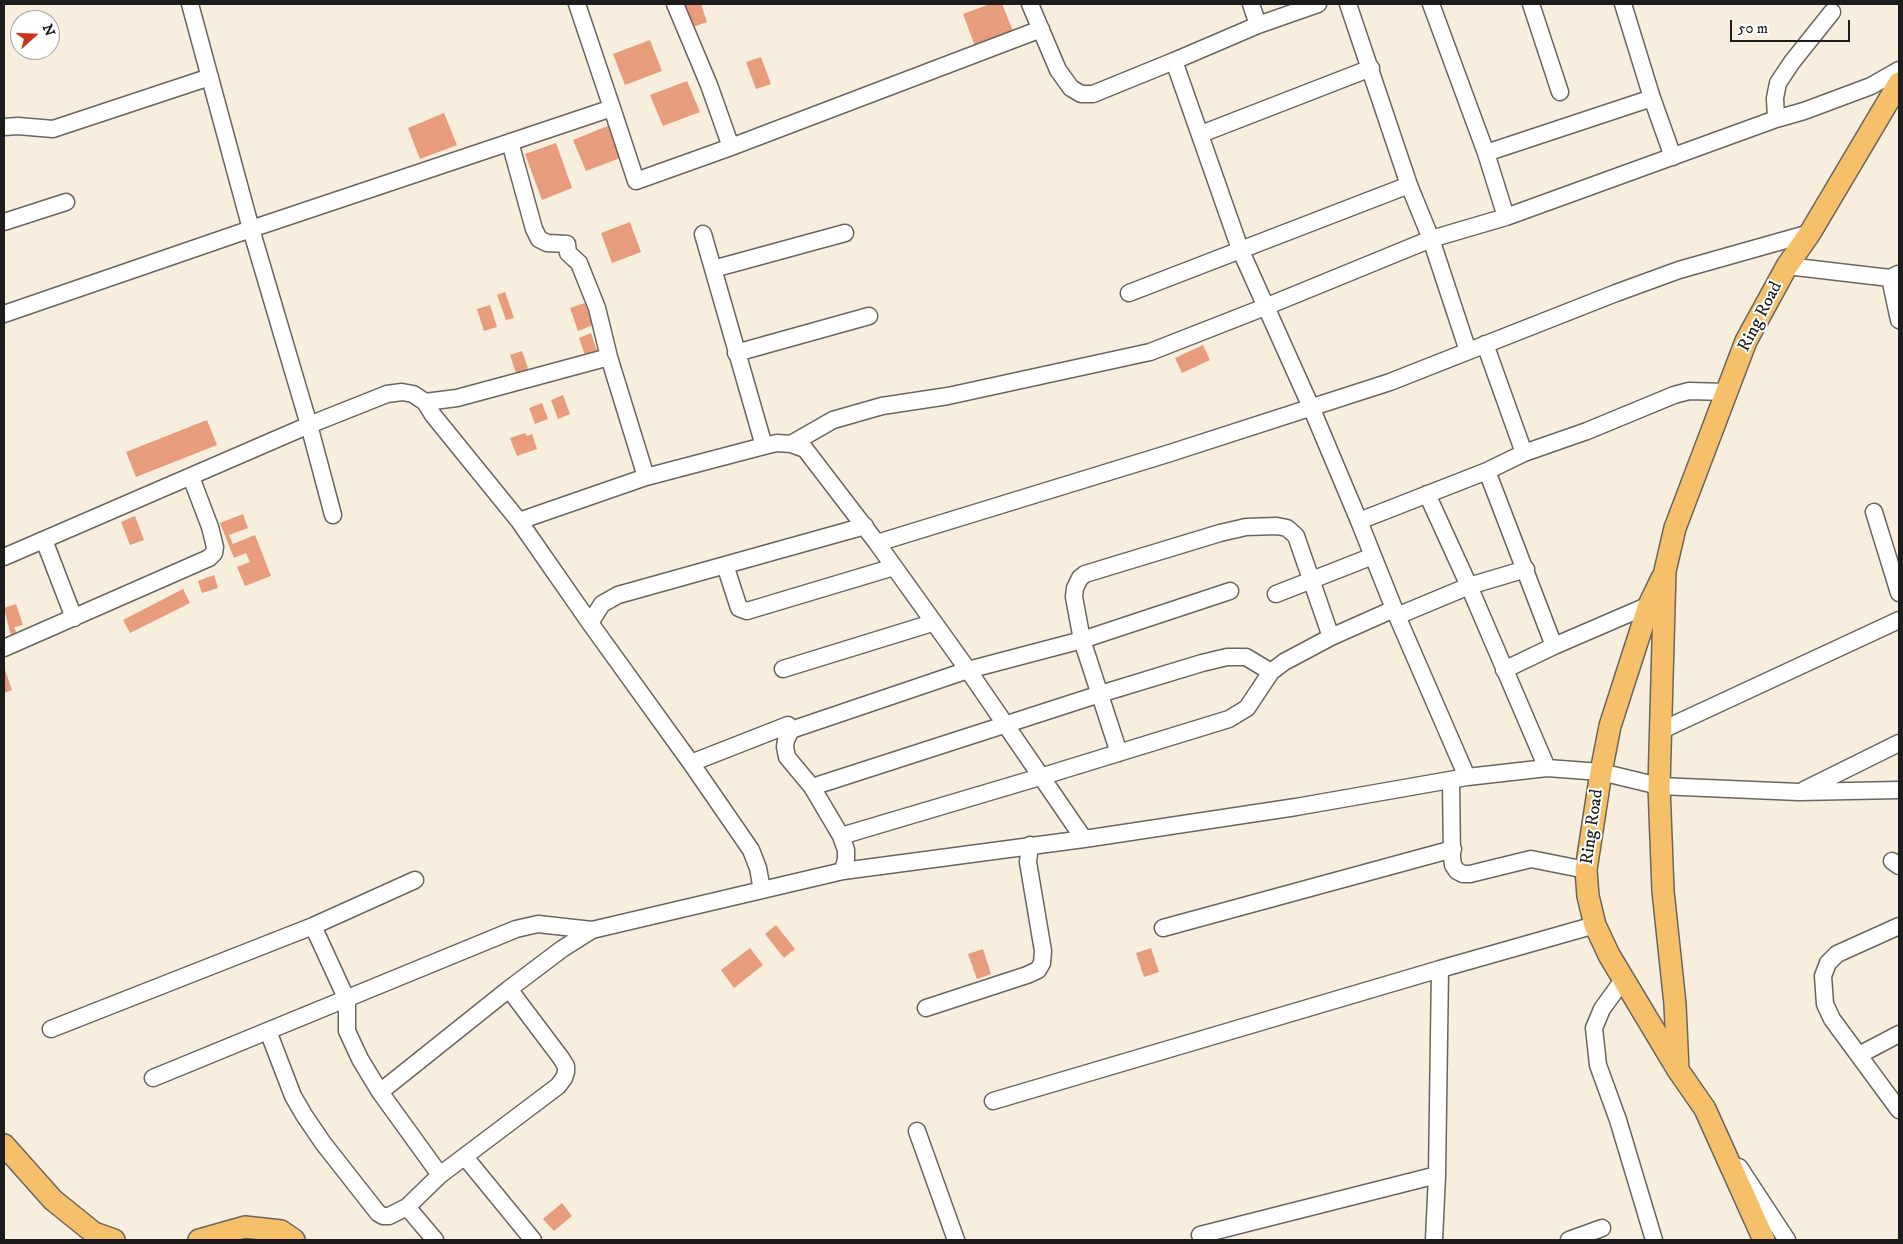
<!DOCTYPE html>
<html>
<head>
<meta charset="utf-8">
<style>
	body { margin:0 }
	#map { position:relative; width:1903px; height:1244px; overflow:hidden; background:#f8eede; font-family:"IM FELL DW Pica",serif }
	canvas { display:block }
	.frame { position:absolute; inset:0; border:5px solid #1c1c1c; pointer-events:none }
	.north { position:absolute; left:10px; top:10px; width:50px; height:50px; box-sizing:border-box; background:#fff; border:1px solid #a4a4a4; border-radius:50%; rotate:70deg; font-size:14px; font-weight:700; line-height:20px; text-align:center; color:#1c1c1c }
	.north::after { content:''; display:block; margin:auto; width:18px; height:22px; background:#c8321e; clip-path:polygon(50% 0,100% 100%,50% 72%,0 100%) }
	.scale { position:absolute; left:1730px; top:20px; width:120px; height:22px; box-sizing:border-box; border:2px solid #1c1c1c; border-top:0; padding-left:6px; font-size:15px; line-height:18px; white-space:nowrap; color:#1c1c1c; -webkit-text-stroke:4px #fff; paint-order:stroke }
</style>
</head>
<body>
<div id="map">
<canvas width="1903" height="1244"></canvas>
<div class="frame"></div>
<div class="north">N</div>
<div class="scale">50 m</div>
</div>
<script>
const context = document.querySelector('canvas').getContext('2d');
context.lineJoin = 'round';
function paint(path, color) { context.fillStyle = color; context.fill(path, 'evenodd'); }
const shape = rows => new Path2D(rows.map(r => 'M' + r).join(''));
function strokePath(path, color, width, dash) { context.strokeStyle = color; context.lineWidth = width; context.lineCap = dash ? 'butt' : 'round'; context.setLineDash(dash || []); context.stroke(path); }
function write(font, color, halo, rows, align = 'center') {
  context.font = font + ' "IM FELL DW Pica",serif'; context.lineWidth = 4; context.setLineDash([]); context.textBaseline = 'middle'; context.strokeStyle = halo; context.fillStyle = color; for (const [text, x, y, turn = 0] of rows) {
    context.save(); context.translate(x, y); context.rotate((+turn || 0) * Math.PI / 180); context.textAlign = isNaN(turn) ? turn : align; if (halo) context.strokeText(text, 0, 0); context.fillText(text, 0, 0); context.restore();
  }
}
paint(shape([
	[685,4,701,4,707,22,693,27],
	[990,4,1002,4,1013,31,975,46,963,14],
	[650,40,662,71,625,85,613,54],
	[761,57,771,84,756,89,746,62],
	[687,81,700,112,663,126,650,95],
	[444,113,457,145,420,159,408,128],
	[610,125,623,157,586,171,573,140],
	[556,143,572,188,542,200,525,154],
	[630,222,641,252,612,263,601,233],
	[505,292,514,318,506,320,497,295],
	[585,303,593,325,578,331,570,308],
	[490,305,497,327,484,331,477,309],
	[591,333,597,351,585,355,579,338],
	[1203,345,1210,360,1182,373,1175,358],
	[522,351,530,374,518,379,510,355],
	[563,395,570,414,558,419,551,400],
	[542,403,548,419,535,424,529,408],
	[207,420,217,445,136,477,126,452],
	[525,433,527,436,532,434,537,449,517,456,510,438],
	[243,514,248,528,229,535,233,544,255,535,271,576,245,586,237,567,250,562,246,553,234,558,220,523],
	[135,516,144,540,130,545,121,522],
	[214,575,218,588,202,593,198,581],
	[183,589,190,603,130,633,123,620],
	[16,604,23,625,14,627,17,634,11,636,4,608],
	[4,667,12,690,4,693],
	[776,925,795,949,784,958,765,934],
	[750,948,763,965,734,988,721,970],
	[1151,948,1159,972,1144,977,1136,953],
	[983,949,991,974,977,979,968,954],
	[562,1203,572,1216,554,1231,543,1219]
]), '#e79c7b');
const minor = shape([
	[577,4,612,108],
	[675,4,709,85,731,147],
	[1030,4,1058,70,1071,88,1081,94,1093,94,1174,61],
	[1251,4,1258,25],
	[1318,4,1258,25,1174,61,1240,249,1311,407,1359,521],
	[1348,4,1409,185,1431,239,1468,351],
	[1431,4,1486,153,1506,217],
	[1531,4,1560,92],
	[1623,4,1652,98,1673,157],
	[1776,119,1775,98,1778,83,1792,62,1832,12],
	[4,127,18,126,53,129,210,77],
	[1201,134,1371,68],
	[510,142,534,229,539,239,547,243,567,244,568,253,579,263,597,308,609,357,646,477],
	[1486,153,1652,98],
	[4,222,66,202],
	[703,234,764,446],
	[1787,266,1890,278],
	[713,269,845,233],
	[1898,274,1890,278,1899,320],
	[1129,293,1409,185],
	[4,314,251,229,190,4],
	[1485,344,1524,453],
	[736,353,869,316],
	[425,402,457,398,609,357],
	[791,444,833,420,882,406,948,396,1150,352,1265,307,1431,239,1506,217,1776,119,1804,111,1871,86,1899,70],
	[1487,471,1554,646],
	[1427,494,1469,586,1547,768],
	[1874,512,1899,593],
	[519,521,646,477,764,446,777,443,791,444,805,449,877,543,968,670,1084,839],
	[44,540,74,618],
	[877,543,1167,454,1390,382,1616,293,1679,270,1810,233],
	[4,557,309,425,333,515],
	[725,565,739,608,747,611,894,567],
	[1276,594,1373,556],
	[1397,616,1469,586,1526,569],
	[590,623,602,604,618,595,865,526],
	[4,648,209,558,214,553,215,547,210,527,191,477],
	[783,669,932,623],
	[1504,670,1554,646,1649,605],
	[1660,731,1899,620],
	[1119,753,1082,640,1074,597,1075,588,1080,578,1085,574,1220,533,1246,527,1277,526,1287,528,1296,536,1331,637,1394,609],
	[691,763,788,725],
	[1467,777,1397,616,1359,521,1487,471,1524,453,1587,431,1674,395,1689,391,1727,392],
	[1451,780,1452,858,1453,865,1457,871,1463,874,1470,874,1531,859,1586,870],
	[812,787,1100,694,1202,663,1227,657,1246,657,1271,672],
	[1804,790,1899,743],
	[841,836,1040,777,1229,719,1247,708,1271,672,1284,662,1331,637],
	[1892,861,1899,866],
	[843,871,846,859,846,850,841,836,812,787,787,757,785,747,786,740,791,730,968,670,1082,640,1230,591],
	[762,890,758,868,751,850,691,763,590,623,519,521,433,415,425,402,413,394,402,392,387,394,309,425,251,229,612,108,636,181,731,147,1041,29],
	[313,926,347,1000,347,1031,360,1059,380,1092,440,1175],
	[1899,926,1837,954,1828,963,1823,976,1825,1004,1832,1019,1899,1110],
	[1163,928,1453,849],
	[1623,980,1602,1009,1594,1028,1598,1065,1618,1120,1654,1240],
	[926,1008,1027,975,1038,970,1042,963,1043,951,1028,862,1030,845],
	[51,1029,313,926,415,880],
	[268,1031,293,1096,304,1115,323,1143,378,1213,383,1216,389,1216,407,1207,440,1175,558,1086,564,1078,566,1072,566,1066,561,1058,509,989,562,949,592,930,843,871,1084,839,1296,807,1467,777,1547,768,1601,772,1659,786,1799,792,1899,790],
	[1859,1055,1899,1034],
	[153,1078,516,929,538,924,592,930],
	[380,1092,509,989],
	[993,1101,1440,969],
	[917,1131,956,1240],
	[465,1157,533,1240],
	[1739,1167,1787,1240],
	[407,1207,435,1240],
	[1200,1235,1437,1175],
	[1434,1240,1437,1175,1440,969,1595,925],
	[1569,1240,1602,1228]
]);
const major = shape([
	[1662,578,1649,605,1610,726,1601,772,1586,870,1588,896,1595,925,1609,955,1678,1070,1705,1109,1764,1240],
	[1678,1070,1675,1004,1663,891,1659,786,1665,571,1675,528,1746,341,1787,266,1810,233,1899,83],
	[4,1145,53,1200,94,1233,114,1240],
	[199,1240,245,1227,281,1231,294,1240]
]);
strokePath(minor, '#696660', 19);
strokePath(major, '#696660', 24);
strokePath(minor, '#fff', 16);
strokePath(major, '#f6c06b', 21);
write('18px', '#1c1c1c', '#fff', [
	["Ring Road",1761,317,-63],
	["Ring Road",1593,827,-82]
]);
</script>
</body>
</html>
